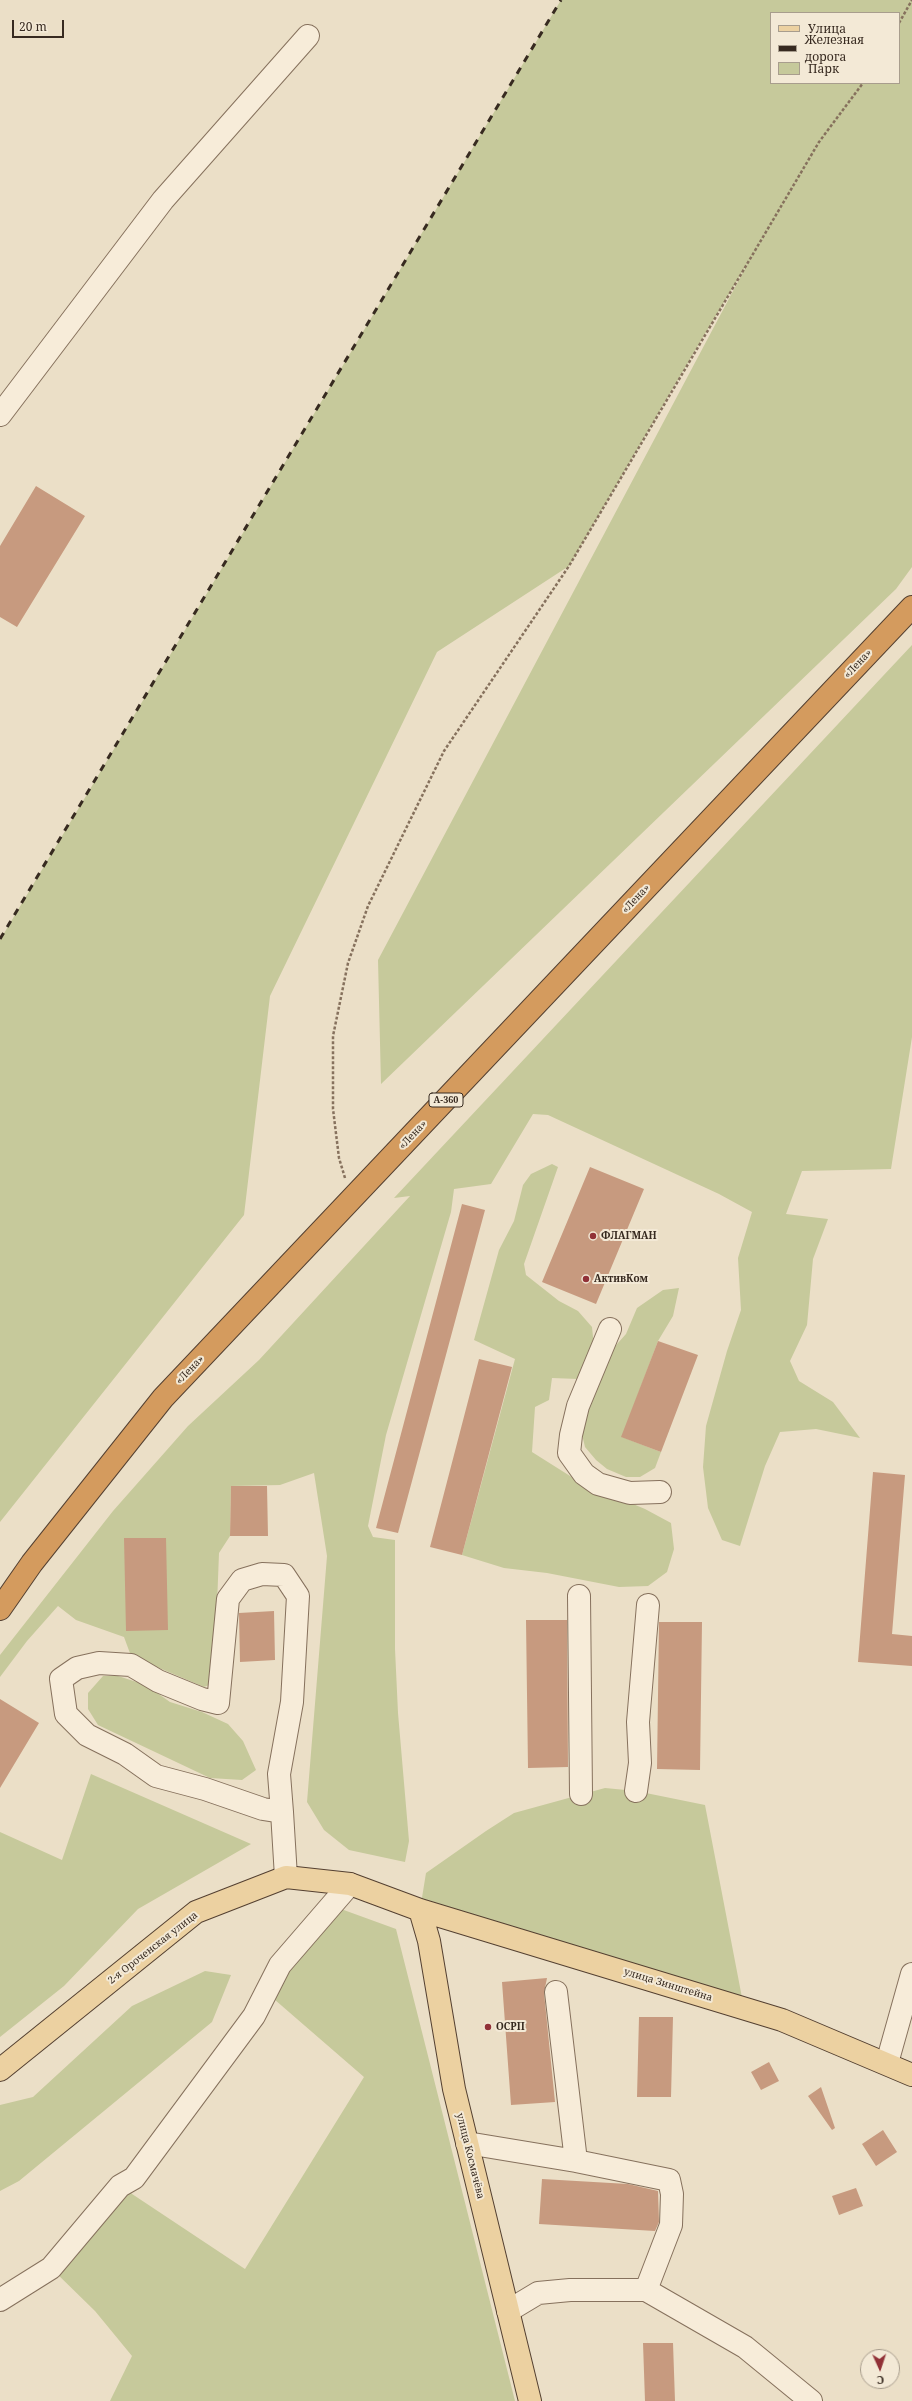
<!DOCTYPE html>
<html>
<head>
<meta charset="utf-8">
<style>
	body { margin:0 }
	#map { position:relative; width:912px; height:2401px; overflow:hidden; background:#ebdfc7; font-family:"Noto Serif",serif }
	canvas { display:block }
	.legend { position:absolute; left:770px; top:12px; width:130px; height:72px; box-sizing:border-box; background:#f3e9d6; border:1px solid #a89d8d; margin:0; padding:5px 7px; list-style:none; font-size:12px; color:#372a20 }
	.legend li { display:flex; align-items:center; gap:8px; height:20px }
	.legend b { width:20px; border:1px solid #a89d8d }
	.north { position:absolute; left:860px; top:2349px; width:40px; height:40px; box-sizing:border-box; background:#f3e9d6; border:1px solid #a89d8d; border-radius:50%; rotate:177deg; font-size:11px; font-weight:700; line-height:16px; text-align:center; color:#372a20 }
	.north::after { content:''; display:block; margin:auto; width:14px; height:18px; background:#913137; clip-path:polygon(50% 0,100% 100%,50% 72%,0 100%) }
	.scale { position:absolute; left:12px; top:20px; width:52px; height:18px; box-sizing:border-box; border:2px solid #372a20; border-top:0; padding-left:5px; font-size:12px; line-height:14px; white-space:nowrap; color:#372a20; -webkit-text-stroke:3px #f3e9d6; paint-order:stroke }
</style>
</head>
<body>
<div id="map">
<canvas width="912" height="2401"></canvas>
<ul class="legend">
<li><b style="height:5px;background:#ecd1a1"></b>Улица</li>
<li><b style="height:5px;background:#372a20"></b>Железная дорога</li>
<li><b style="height:11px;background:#c6c99b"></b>Парк</li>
</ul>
<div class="north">С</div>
<div class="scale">20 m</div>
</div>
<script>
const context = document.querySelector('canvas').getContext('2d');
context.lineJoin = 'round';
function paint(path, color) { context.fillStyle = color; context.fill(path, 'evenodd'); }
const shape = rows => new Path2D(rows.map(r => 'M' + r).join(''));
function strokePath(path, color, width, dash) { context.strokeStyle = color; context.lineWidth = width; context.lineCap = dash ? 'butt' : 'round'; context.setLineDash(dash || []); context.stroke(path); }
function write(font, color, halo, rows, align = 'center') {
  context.font = font + ' "Noto Serif",serif'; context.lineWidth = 4; context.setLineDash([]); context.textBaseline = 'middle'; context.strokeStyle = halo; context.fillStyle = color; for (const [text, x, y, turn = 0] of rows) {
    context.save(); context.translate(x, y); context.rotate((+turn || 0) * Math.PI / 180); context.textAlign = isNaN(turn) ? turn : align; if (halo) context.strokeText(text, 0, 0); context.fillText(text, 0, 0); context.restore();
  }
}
paint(shape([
	[561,0,912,0,912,567,896,589,381,1084,378,960,750,259,700,342,569,566,437,652,270,996,244,1215,0,1522,0,940],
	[771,13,899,13,899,83,771,83],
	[912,645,912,1037,891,1169,802,1171,786,1214,828,1219,813,1259,807,1325,790,1361,799,1381,833,1402,860,1438,816,1429,780,1432,765,1466,740,1546,722,1540,708,1508,703,1467,706,1426,727,1351,741,1310,738,1258,752,1212,719,1194,548,1115,533,1114,491,1184,454,1189,451,1212,386,1435,368,1526,373,1537,395,1540,395,1649,398,1713,409,1841,405,1862,349,1850,324,1830,307,1802,327,1556,314,1473,280,1485,231,1486,230,1536,219,1553,214,1683,204,1687,131,1656,124,1637,76,1620,58,1606,27,1641,0,1677,0,1655,113,1511,188,1426,259,1360,410,1196,394,1198],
	[552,1164,558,1167,524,1264,526,1275,559,1301,578,1311,592,1327,594,1347,578,1379,552,1378,549,1400,535,1407,532,1452,578,1481,645,1509,671,1523,674,1549,667,1572,648,1586,619,1587,547,1573,504,1568,462,1555,515,1359,474,1340,499,1250,514,1221,523,1185,531,1174],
	[679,1288,673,1316,658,1341,622,1437,661,1452,655,1468,640,1477,626,1477,607,1469,596,1460,585,1447,580,1426,609,1353,626,1334,637,1308,663,1290],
	[103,1676,118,1676,146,1685,170,1702,202,1712,228,1724,243,1741,256,1770,242,1780,210,1778,98,1725,88,1709,88,1693],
	[91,1774,251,1844,138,1909,64,1986,0,2037,0,1832,62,1860],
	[605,1788,636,1791,705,1805,744,2008,420,1910,426,1873,486,1831,514,1813],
	[341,1909,396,1929,515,2401,110,2401,132,2356,95,2311,51,2268,120,2186,245,2269,364,2077,267,1993],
	[205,1971,231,1975,212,2022,19,2181,0,2191,0,2105,33,2097,132,2006]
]), '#c6c99b');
paint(shape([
	[36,486,85,516,17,627,0,617,0,546],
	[590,1167,644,1189,596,1304,542,1282],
	[462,1204,485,1210,398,1533,376,1528],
	[658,1341,698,1355,661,1452,621,1437],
	[479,1359,512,1367,462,1555,430,1547],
	[873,1472,905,1475,892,1634,912,1636,912,1666,858,1662],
	[231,1486,267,1486,268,1536,230,1536],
	[124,1538,166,1538,168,1630,126,1631],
	[274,1611,275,1660,240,1662,239,1613],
	[526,1620,567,1620,568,1767,528,1768],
	[659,1622,702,1622,700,1770,657,1769],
	[0,1699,39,1723,0,1788],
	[547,1978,544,1993,555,2102,511,2105,502,1982],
	[639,2017,673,2017,671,2097,637,2097],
	[769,2062,779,2081,761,2090,751,2072],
	[821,2087,835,2128,832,2130,808,2096],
	[883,2130,897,2152,876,2166,862,2144],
	[542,2179,628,2184,658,2191,659,2222,655,2231,539,2224],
	[856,2188,863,2206,839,2215,832,2196],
	[643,2343,673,2343,675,2401,645,2401]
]), '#c79a7f');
const minor = shape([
	[0,415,163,200,308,36],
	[610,1329,578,1406,571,1435,569,1453,584,1474,598,1484,630,1493,660,1492],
	[579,1596,581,1794],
	[636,1791,640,1763,638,1722,648,1605],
	[282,1812,263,1809,205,1789,156,1776,125,1754,87,1735,66,1714,61,1679,77,1668,99,1663,131,1665,158,1681,202,1699,218,1703,228,1599,242,1580,262,1574,284,1575,298,1596,292,1702,279,1774,282,1812,286,1877],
	[887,2063,912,1974],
	[467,2143,576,2161,556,1992],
	[646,2290,745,2347,811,2401],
	[0,2300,51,2268,120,2186,134,2178,254,2016,280,1965,350,1884],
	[508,2311,538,2293,570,2290,646,2290,671,2225,672,2194,669,2180,576,2161]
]);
const major = shape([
	[420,1910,429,1941,454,2089,530,2401],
	[0,2070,196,1912,286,1877,350,1884,420,1910,782,2020,912,2075]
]);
const highway = shape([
	[0,1609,32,1563,163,1398,912,607]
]);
strokePath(minor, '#86715d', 24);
strokePath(major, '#544031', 24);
strokePath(highway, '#544031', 24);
strokePath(shape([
	[899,23,912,0],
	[345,1178,339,1158,333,1109,333,1036,348,963,368,906,444,751,569,566,819,142,863,83]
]), '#86715d', 2.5, [3, 2]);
strokePath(minor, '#f7ecd9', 22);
strokePath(major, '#ecd1a1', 22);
strokePath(highway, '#d49b5e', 22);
strokePath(shape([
	[0,939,561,0]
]), '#372a20', 3, [7, 7]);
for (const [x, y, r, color] of [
	[593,1236,4,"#913137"],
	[586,1279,4,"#913137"],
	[488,2027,4,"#913137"]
]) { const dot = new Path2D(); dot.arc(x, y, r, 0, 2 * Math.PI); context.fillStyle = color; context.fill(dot); strokePath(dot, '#f3e9d6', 1.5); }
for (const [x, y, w] of [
	[446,1100,34]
]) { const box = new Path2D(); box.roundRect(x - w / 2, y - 7, w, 14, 3); context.fillStyle = '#f3e9d6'; context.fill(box); strokePath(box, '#372a20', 1); }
write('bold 9px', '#372a20', null, [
	["А-360",446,1100]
]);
write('10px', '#372a20', '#f3e9d6', [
	["«Лена»",858,664,-47],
	["«Лена»",636,899,-47],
	["«Лена»",413,1135,-47],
	["«Лена»",190,1370,-46],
	["2-я Ороченская улица",153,1948,-38],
	["улица Зинштейна",668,1985,17],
	["улица Космачёва",470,2156,76]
]);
write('bold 10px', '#372a20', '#f3e9d6', [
	["ФЛАГМАН",601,1236],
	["АктивКом",594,1279],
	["ОСРП",496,2027]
], 'left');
</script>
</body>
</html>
